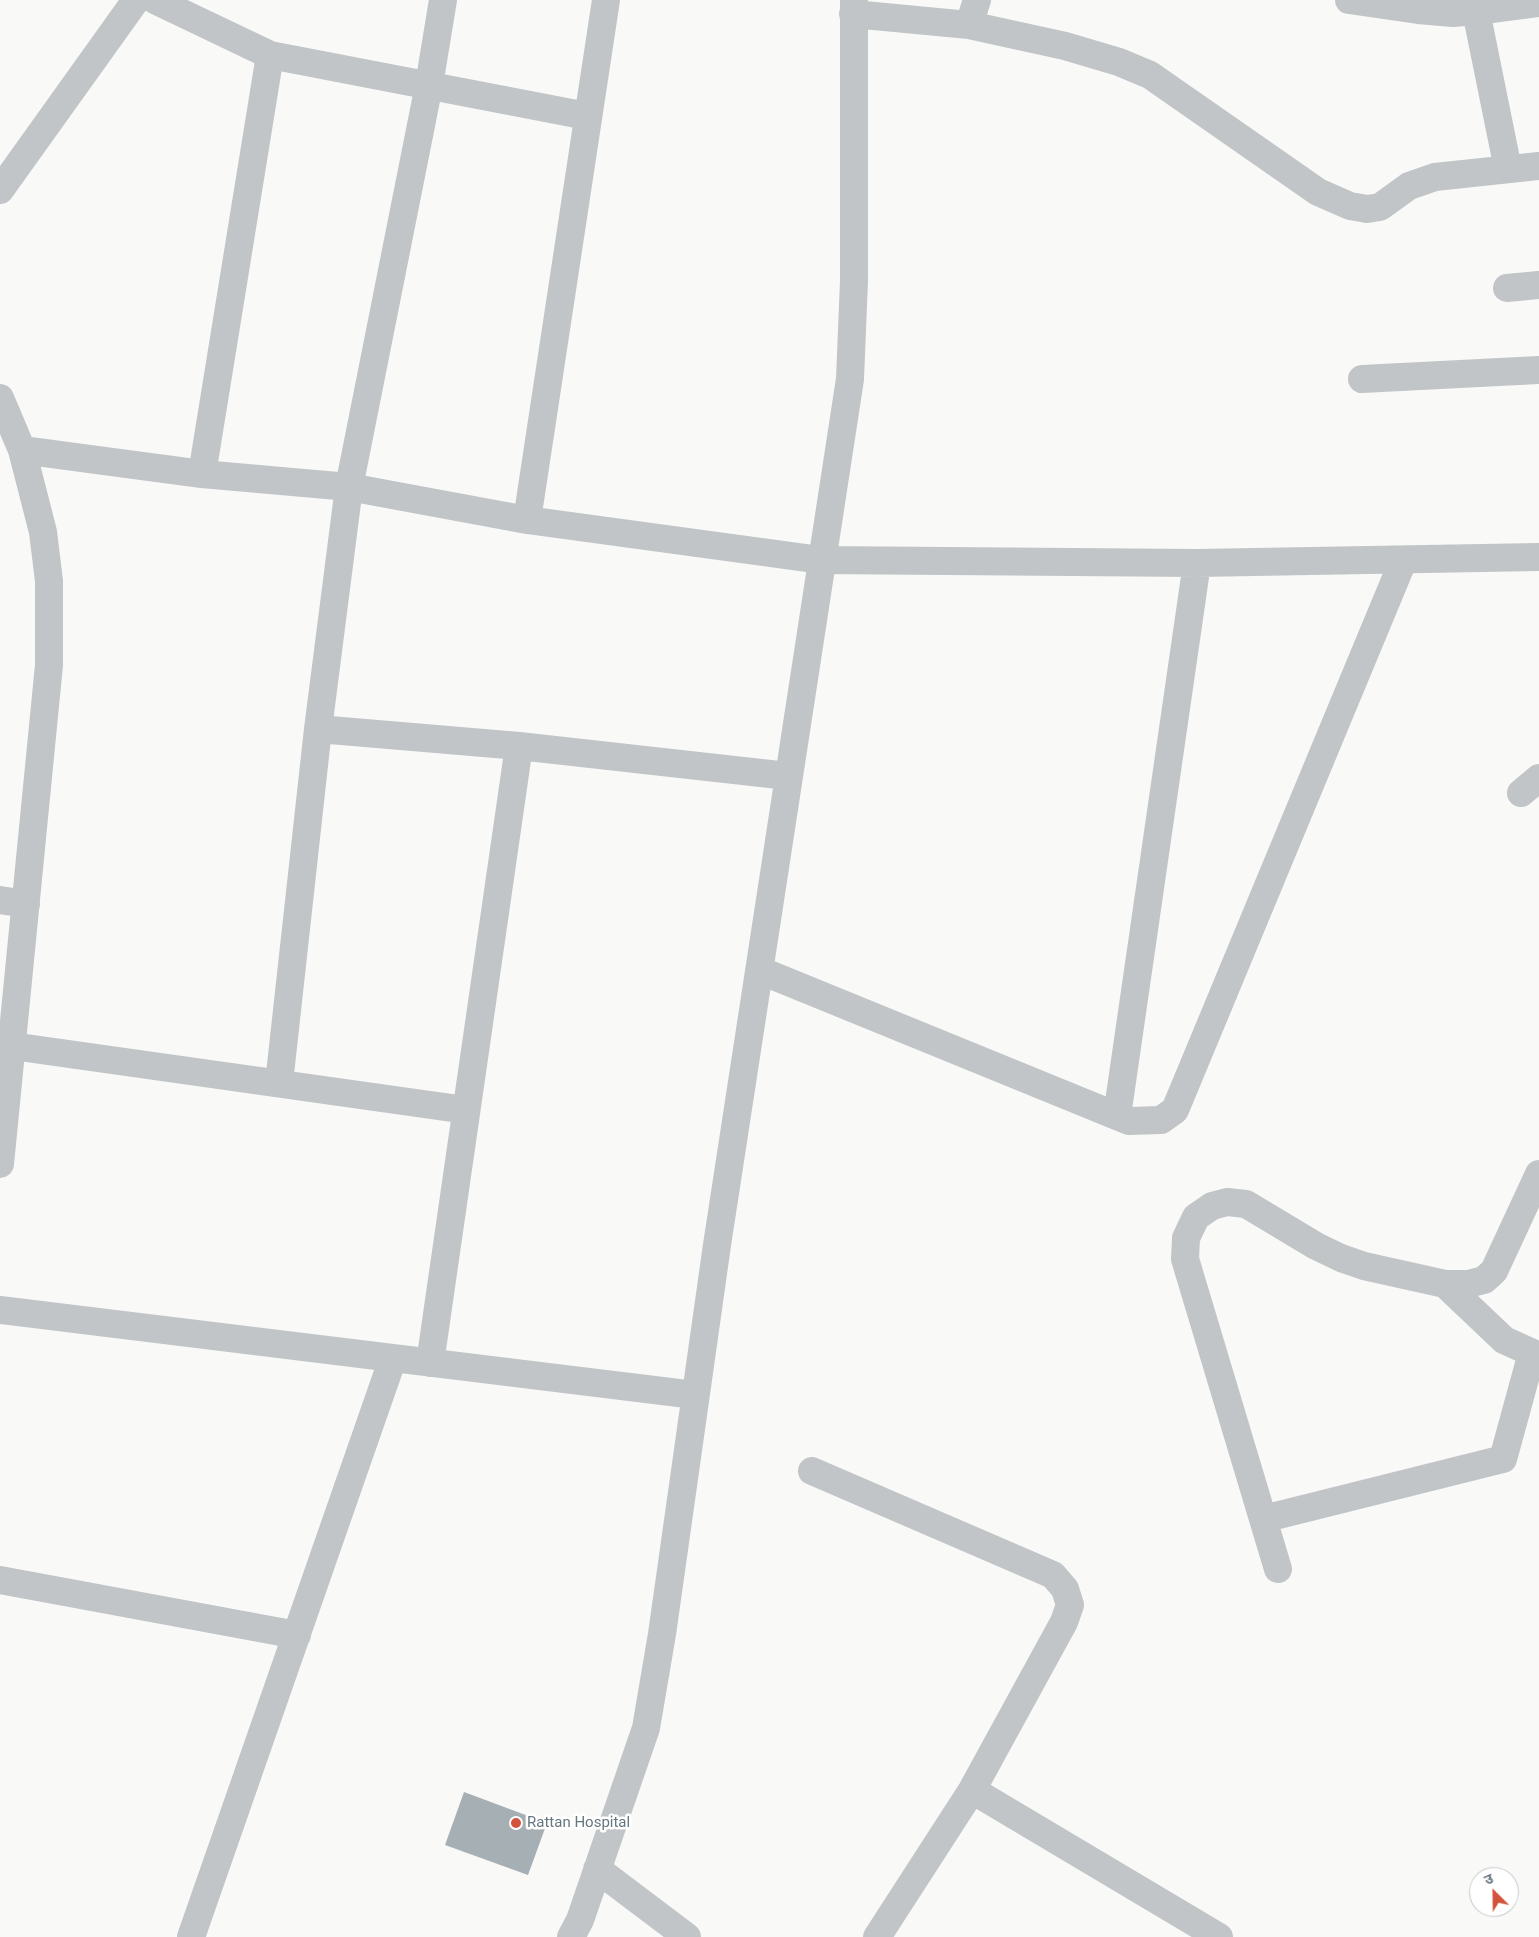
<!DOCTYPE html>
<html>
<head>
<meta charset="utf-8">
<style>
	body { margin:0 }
	#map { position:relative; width:1539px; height:1937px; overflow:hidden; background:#f9f9f7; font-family:Roboto,"Noto Sans Devanagari",sans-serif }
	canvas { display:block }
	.north { position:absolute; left:1469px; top:1867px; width:50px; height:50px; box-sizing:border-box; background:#fff; border:1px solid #c2c9cc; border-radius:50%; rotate:337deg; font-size:14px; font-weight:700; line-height:20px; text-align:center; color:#66777f }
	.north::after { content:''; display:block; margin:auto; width:18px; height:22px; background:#d4533d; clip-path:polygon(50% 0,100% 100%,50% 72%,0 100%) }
</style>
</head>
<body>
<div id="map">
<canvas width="1539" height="1937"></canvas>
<div class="north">उ</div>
</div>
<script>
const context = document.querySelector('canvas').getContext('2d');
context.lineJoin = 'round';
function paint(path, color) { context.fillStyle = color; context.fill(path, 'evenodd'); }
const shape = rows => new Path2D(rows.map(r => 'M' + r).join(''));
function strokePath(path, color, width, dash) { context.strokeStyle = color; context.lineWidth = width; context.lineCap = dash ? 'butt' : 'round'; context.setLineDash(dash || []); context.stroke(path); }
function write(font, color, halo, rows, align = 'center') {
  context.font = font + ' Roboto,sans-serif'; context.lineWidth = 5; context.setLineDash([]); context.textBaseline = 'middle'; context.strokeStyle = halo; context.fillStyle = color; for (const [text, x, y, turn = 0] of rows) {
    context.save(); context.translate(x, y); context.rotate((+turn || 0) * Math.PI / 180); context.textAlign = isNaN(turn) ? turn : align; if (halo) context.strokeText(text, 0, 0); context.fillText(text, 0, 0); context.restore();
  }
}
paint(shape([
	[464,1792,547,1823,528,1875,445,1845]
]), '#a6afb3');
strokePath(shape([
	[155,0,270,55,587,116],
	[1349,0,1418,10,1453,13,1476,11],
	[853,14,969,25,1065,46,1119,62,1150,75,1318,192,1350,206,1367,209,1380,207,1409,186,1435,177,1539,166],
	[969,25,977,0],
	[1508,169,1476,11,1539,3],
	[0,190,136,0],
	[1507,288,1539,285],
	[1362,379,1539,370],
	[0,398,22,450,43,532,49,581,49,665,0,1164],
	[22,450,202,474,349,487,527,520,821,560,1197,563,1539,557],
	[202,474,270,55],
	[527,520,606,0],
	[318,729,519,746,788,776],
	[1521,793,1539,778],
	[0,900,26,904],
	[759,970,1129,1121,1161,1120,1175,1110,1403,561],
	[12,1046,466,1110],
	[279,1083,318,729,349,487,429,85,443,0],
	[1117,1116,1197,563],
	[1445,1284,1504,1340,1539,1356],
	[0,1310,695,1395],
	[430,1363,519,746],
	[812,1471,1053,1575,1065,1589,1070,1605,1064,1622,972,1790,877,1937],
	[1263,1519,1503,1459,1532,1353],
	[1278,1569,1185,1259,1186,1238,1196,1217,1212,1206,1227,1202,1246,1204,1316,1246,1341,1258,1364,1266,1445,1284,1468,1284,1484,1280,1494,1271,1539,1174],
	[0,1580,297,1635],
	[972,1790,1219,1937],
	[597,1869,687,1937],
	[191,1937,393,1358],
	[571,1937,580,1920,646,1728,662,1634,717,1245,850,379,854,281,854,0]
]), '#c1c5c8', 28);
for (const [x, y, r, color] of [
	[516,1823,6,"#d4533d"]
]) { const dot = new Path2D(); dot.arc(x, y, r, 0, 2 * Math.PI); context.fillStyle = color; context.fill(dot); strokePath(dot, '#fff', 2); }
write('15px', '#66777f', '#fff', [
	["Rattan Hospital",527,1823]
], 'left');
</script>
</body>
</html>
